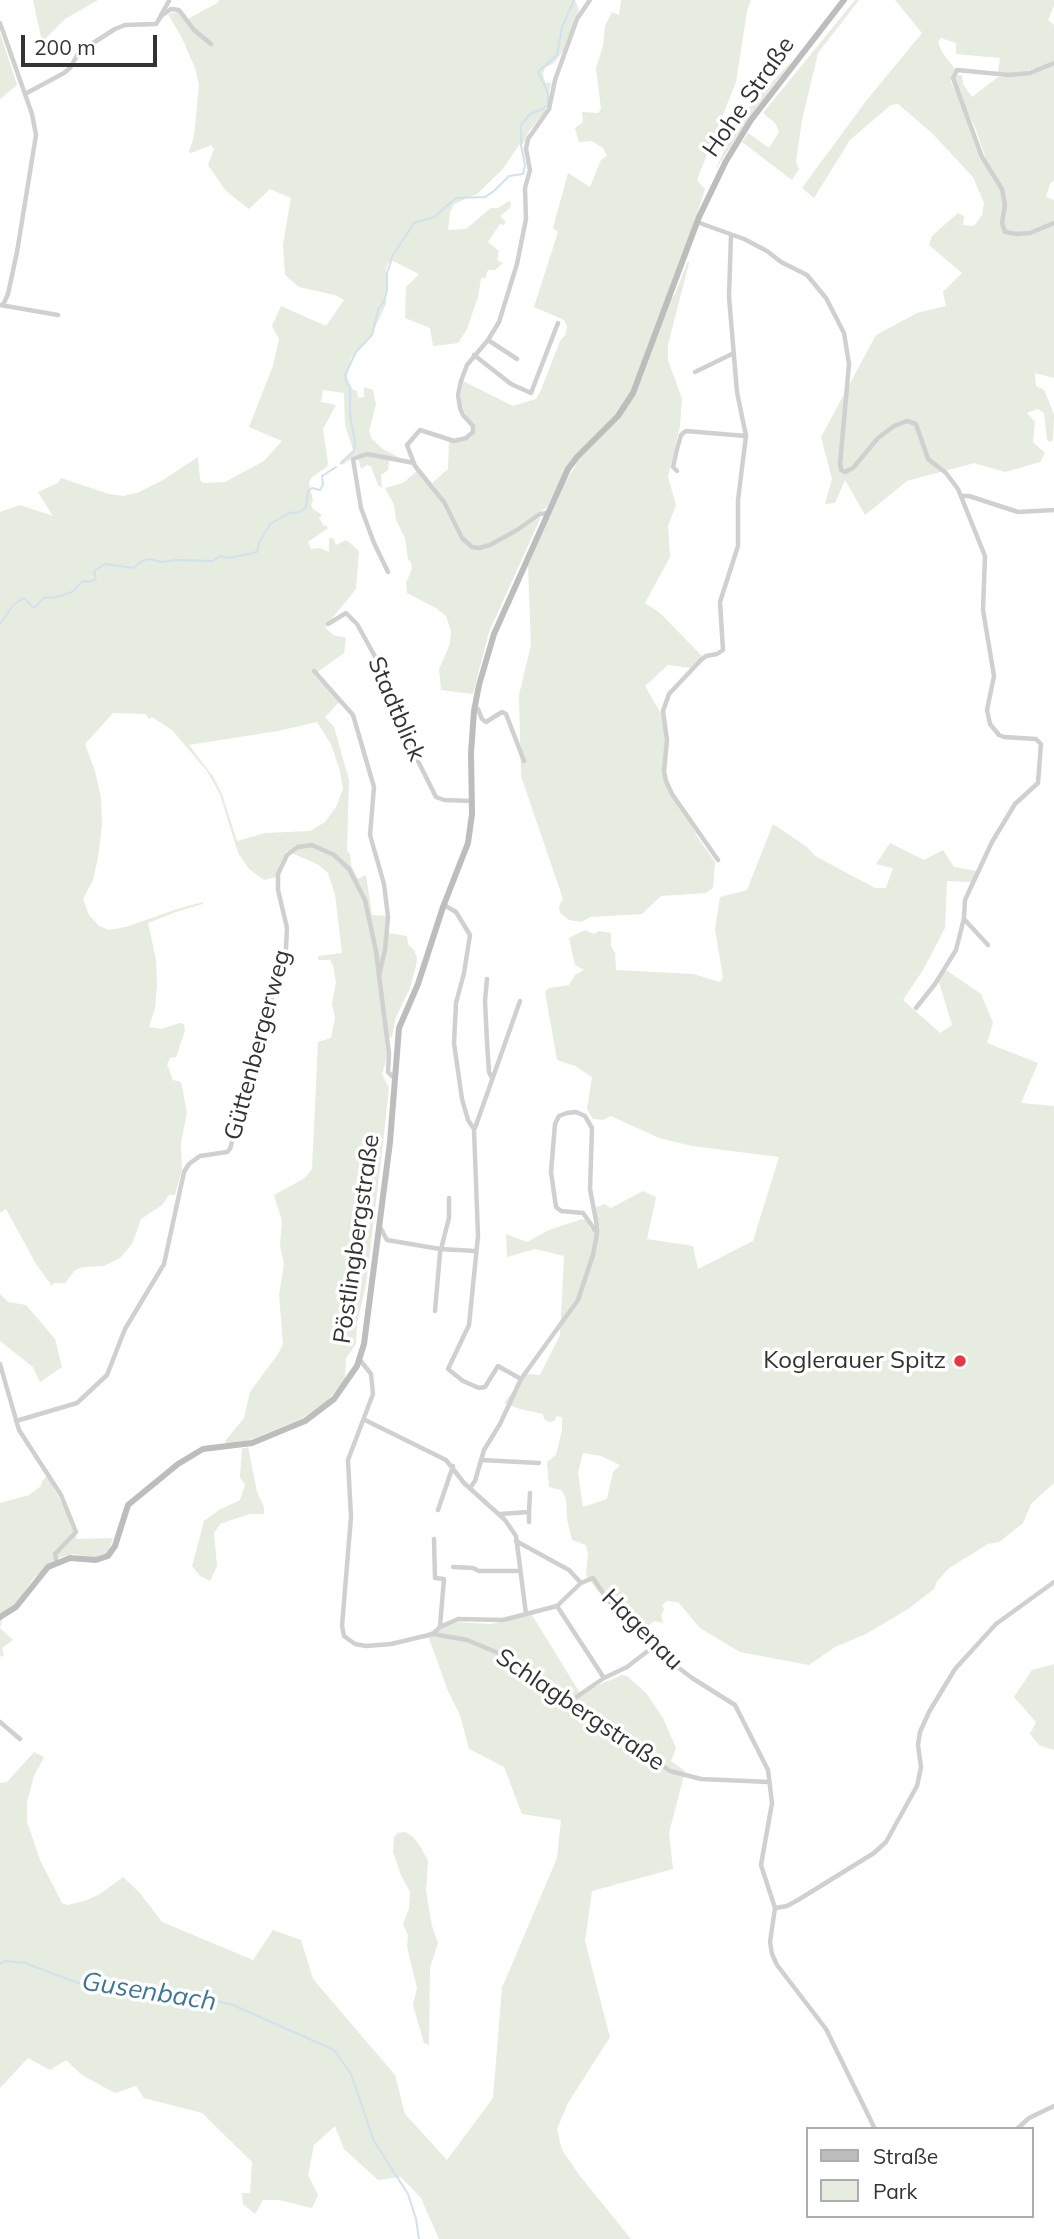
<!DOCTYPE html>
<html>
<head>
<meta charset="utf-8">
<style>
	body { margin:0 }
	#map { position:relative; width:1054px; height:2239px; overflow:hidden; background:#fff; font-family:Mulish,sans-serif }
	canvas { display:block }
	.legend { position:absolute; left:806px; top:2127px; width:228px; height:91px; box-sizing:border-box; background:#fff; border:2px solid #adadad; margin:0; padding:9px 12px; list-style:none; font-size:21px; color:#333 }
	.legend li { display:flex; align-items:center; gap:14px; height:35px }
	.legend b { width:35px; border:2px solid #adadad }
	.scale { position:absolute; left:21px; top:35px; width:136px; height:32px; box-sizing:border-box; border:4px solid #333; border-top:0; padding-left:9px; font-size:21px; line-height:24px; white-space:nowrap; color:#333; -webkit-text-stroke:5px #fff; paint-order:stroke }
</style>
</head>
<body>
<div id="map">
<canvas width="1054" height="2239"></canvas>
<ul class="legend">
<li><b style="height:9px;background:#bdbdbd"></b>Straße</li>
<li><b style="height:19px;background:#e6ecdf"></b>Park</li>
</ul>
<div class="scale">200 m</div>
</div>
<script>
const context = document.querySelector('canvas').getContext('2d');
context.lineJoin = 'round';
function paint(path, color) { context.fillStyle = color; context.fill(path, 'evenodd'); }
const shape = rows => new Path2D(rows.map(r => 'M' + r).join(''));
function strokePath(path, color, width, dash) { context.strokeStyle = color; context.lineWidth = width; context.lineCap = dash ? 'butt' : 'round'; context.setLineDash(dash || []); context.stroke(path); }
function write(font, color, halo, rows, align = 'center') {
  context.font = font + ' Mulish,sans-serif'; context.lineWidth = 7; context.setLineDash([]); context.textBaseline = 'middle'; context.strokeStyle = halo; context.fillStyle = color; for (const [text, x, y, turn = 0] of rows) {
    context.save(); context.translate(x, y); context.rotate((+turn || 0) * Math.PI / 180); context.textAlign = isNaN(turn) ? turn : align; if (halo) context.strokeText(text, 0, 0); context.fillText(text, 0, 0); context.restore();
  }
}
paint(shape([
	[33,0,98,0,65,19,45,39,41,37],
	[218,0,575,0,579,10,564,50,554,63,545,68,543,74,545,82,551,83,545,112,529,131,523,144,519,145,502,170,477,194,454,204,450,212,448,230,466,229,491,208,498,208,509,201,511,203,510,208,500,216,506,222,504,225,500,224,488,242,499,251,497,260,503,263,495,270,488,270,485,278,481,278,478,297,467,329,458,343,433,346,430,328,405,318,406,287,419,274,391,260,386,267,386,304,372,334,351,358,347,377,352,389,357,391,358,398,364,397,364,387,373,390,376,404,369,431,372,439,383,449,402,459,389,460,388,470,381,475,382,488,378,485,371,466,367,465,361,469,357,455,342,465,339,463,353,450,345,425,344,393,323,390,321,402,336,405,323,429,328,463,327,467,312,477,309,483,313,500,311,504,313,509,322,515,319,518,324,526,326,525,328,528,308,542,311,549,320,548,329,552,329,538,333,538,336,545,346,540,359,551,356,589,325,627,333,635,346,638,344,653,319,671,315,676,340,701,325,717,334,727,349,780,347,851,350,854,351,865,358,879,366,875,372,915,386,916,388,933,407,936,408,944,414,950,417,958,416,966,410,988,396,1017,392,1036,385,1042,387,1057,382,1074,389,1088,383,1143,366,1285,357,1323,356,1344,346,1358,345,1379,328,1400,301,1419,250,1440,226,1444,225,1441,244,1418,250,1392,278,1354,283,1344,279,1295,284,1264,280,1246,282,1221,274,1195,305,1178,312,1169,318,1042,331,1038,335,1018,332,1004,336,982,333,965,330,960,318,960,318,956,342,953,335,894,328,873,319,865,287,851,280,864,276,877,264,880,249,869,238,853,220,794,207,771,172,730,152,717,149,719,146,714,113,713,85,744,95,771,101,798,102,825,98,858,93,880,83,899,89,915,99,926,109,930,126,927,177,909,203,902,203,904,176,912,148,923,156,959,157,986,155,1008,149,1027,161,1029,180,1023,184,1024,185,1030,176,1057,170,1058,167,1064,173,1080,181,1082,187,1112,181,1143,182,1169,175,1195,169,1195,162,1205,141,1219,132,1244,120,1258,104,1266,83,1267,75,1270,65,1283,54,1283,52,1286,36,1264,6,1209,0,1213,0,512,20,505,53,516,38,492,58,483,61,478,109,494,123,496,137,493,163,480,198,457,200,480,203,483,225,482,264,461,282,441,249,427,273,366,279,339,272,326,281,306,326,326,344,300,335,295,299,287,285,275,283,244,291,198,270,189,249,209,226,191,208,165,214,149,211,145,191,153,189,152,194,137,199,84,195,68,182,38,168,14,178,12,186,20,219,2],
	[317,722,331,744,340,771,343,789,336,807,325,822,310,831,265,833,237,841,222,794,214,778,189,745,278,731],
	[621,0,751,0,747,11,736,82,697,180,705,189,671,298,674,296,688,261,689,263,668,345,668,360,682,399,680,426,668,477,676,505,668,526,670,557,645,603,660,613,702,656,692,668,668,665,645,686,663,717,666,741,665,783,689,819,698,838,715,862,713,888,706,893,661,896,642,914,590,917,581,922,569,920,560,913,559,906,563,899,521,776,519,695,531,645,528,566,567,479,576,465,572,461,563,474,547,507,516,529,483,546,473,546,463,537,442,496,432,483,448,469,449,441,467,439,473,428,460,403,463,381,513,406,536,399,541,390,560,341,566,334,567,326,564,320,534,307,558,232,553,228,568,173,590,187,601,160,607,156,603,148,592,141,579,142,575,128,583,122,582,112,598,113,601,109,596,68,603,46,605,26,612,12,619,15],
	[855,0,859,0,818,53,802,120,796,162,799,169,792,180,742,142,748,133,769,148,779,132,776,124,763,113],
	[895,0,1054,0,1054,6,1048,20,1054,25,1054,61,1037,68,1020,73,998,73,1000,58,956,54,956,43,941,38,938,42,942,52,955,69,951,76,951,82,964,108,982,159,985,156,976,130,955,85,956,75,962,75,963,84,972,97,998,77,1022,76,1054,65,1054,180,1050,184,1046,197,1054,200,1054,378,1035,373,1036,386,1044,390,1054,414,1053,440,1050,442,1047,440,1044,413,1038,409,1027,413,1035,422,1033,442,1045,453,1040,462,1005,472,974,463,907,481,865,515,845,480,835,503,825,504,832,479,821,437,876,335,917,313,946,306,943,292,962,273,929,245,932,236,958,213,964,216,963,225,974,226,982,215,984,203,973,177,932,133,898,104,891,105,850,140,814,198,802,188,866,101,922,33],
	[0,33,17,85,0,99],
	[793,60,758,106,715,170,740,118,753,102],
	[417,471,439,498,460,539,472,549,480,550,491,546,541,517,489,632,473,694,441,690,439,669,450,644,451,631,446,616,436,608,407,593,406,583,412,569,411,562,408,559,405,538,396,520,394,505,385,488,403,483],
	[773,824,807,847,815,856,875,888,886,888,893,868,876,864,890,843,924,860,943,850,954,867,977,871,971,882,947,881,945,928,923,970,903,1000,940,1033,952,1025,939,982,946,970,981,994,993,1023,987,1043,1038,1063,1021,1103,1054,1106,1054,1483,1031,1504,1023,1523,999,1542,988,1544,949,1568,937,1581,934,1589,908,1609,866,1634,835,1647,809,1665,740,1652,700,1628,678,1602,667,1601,662,1605,664,1610,661,1615,663,1623,654,1621,646,1628,652,1638,650,1642,597,1590,586,1575,588,1554,586,1545,572,1540,567,1519,566,1498,561,1490,549,1487,547,1462,556,1455,562,1430,562,1417,557,1416,554,1421,549,1422,544,1419,543,1414,520,1409,504,1403,527,1374,540,1375,560,1335,564,1256,535,1249,507,1257,506,1234,527,1242,549,1230,582,1219,587,1221,590,1229,600,1228,595,1208,604,1204,611,1208,643,1191,656,1197,647,1239,693,1246,698,1269,753,1241,779,1157,692,1146,659,1138,611,1116,603,1120,593,1119,587,1109,592,1077,575,1066,557,1060,545,992,549,988,569,985,575,975,584,970,575,965,569,938,585,930,594,934,599,931,611,933,611,946,615,953,616,970,693,974,720,982,723,978,715,929,720,897,747,890],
	[583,1453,601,1456,620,1465,613,1472,607,1499,583,1507,578,1473],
	[0,1294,8,1302,26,1305,55,1339,62,1367,40,1382,33,1367,0,1341],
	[248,1447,257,1492,264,1507,264,1514,249,1514,220,1524,214,1533,217,1566,210,1581,200,1576,192,1566,204,1521,219,1510,240,1500,245,1485,240,1477,242,1449],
	[47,1476,63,1505,77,1539,113,1538,108,1553,96,1558,73,1554,58,1558,34,1578,15,1605,4,1613,0,1628,13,1640,2,1648,4,1655,0,1657,0,1503,29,1495,41,1486,42,1481],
	[532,1615,580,1693,622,1675,627,1676,646,1693,663,1718,676,1748,671,1761,685,1771,669,1833,673,1869,592,1891,585,1941,610,2037,568,2103,557,2129,562,2150,580,2176,631,2239,439,2239,421,2198,401,2177,378,2180,344,2149,335,2126,314,2145,308,2175,318,2195,312,2208,279,2200,263,2200,255,2214,243,2204,242,2193,250,2193,252,2162,202,2113,144,2098,136,2086,115,2093,82,2075,66,2060,50,2070,28,2058,0,2088,0,1783,7,1782,34,1752,44,1757,34,1776,27,1802,27,1822,40,1860,62,1903,67,1905,85,1901,100,1894,123,1877,139,1892,162,1922,253,1960,273,1930,301,1940,313,1979,395,2075,405,2114,447,2160,493,2098,502,1988,557,1858,561,1820,522,1814,504,1767,469,1749,460,1715,448,1691,427,1633,453,1622,491,1624],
	[1054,1664,1054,1750,1039,1745,1030,1734,1036,1722,1014,1697,1032,1670],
	[405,1832,413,1837,420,1846,428,1861,426,1891,432,1926,438,1943,430,1967,429,2045,424,2043,413,2005,417,1988,407,1947,408,1935,403,1924,409,1909,410,1892,401,1875,393,1852,394,1837,398,1833]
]), '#e6ecdf');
strokePath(shape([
	[341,463,354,451,355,442,350,415,350,387,346,382,345,375,356,352,372,335,378,310,384,301,387,291,387,273,393,255,414,223,434,217,456,198,485,197,494,191,509,176,523,174,525,165,521,145,521,125,530,114,543,109,548,105,548,93,538,72,557,55,562,27,574,0],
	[0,624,14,604,24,598,34,608,44,598,57,597,72,592,83,581,89,582,96,579,94,571,105,564,133,568,142,561,150,559,161,562,177,560,213,561,220,556,229,558,257,552,259,543,270,524,289,513,300,512,306,507,308,491,312,488,320,490,323,485,322,476,336,467],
	[0,1964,5,1961,25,1963,86,1986,122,1983,183,1992,233,2005,334,2050,351,2074,374,2141,408,2194,416,2219,419,2239]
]), '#cfe2ee', 2);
strokePath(shape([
	[161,15,169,1],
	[0,23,32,114,36,135,17,252,8,294,3,305],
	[1054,63,1030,73,1009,75,957,70,953,78,982,157,1002,189,1005,205,1002,223,1005,232,1017,234,1030,233,1054,223],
	[25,94,64,73,70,68,79,52,115,29,125,25,156,24,161,16,171,9,179,10,194,30,211,44],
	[697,222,744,239,767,251,781,262,807,275,826,298,844,333,849,364,840,464,841,470,845,472,853,468,878,438,894,426,907,421,916,424,928,459,946,473,958,489,985,556,983,610,994,676,987,710,990,724,999,735,1004,737,1036,739,1041,744,1038,783,1015,804,992,842,965,900,964,918,956,950,935,984,916,1008],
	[0,305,58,315],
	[488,340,517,359],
	[474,355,511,384,531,393,558,323],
	[695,372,734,353],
	[677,471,673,467,677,449,681,435,686,431,746,436],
	[962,496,969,496,1018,512,1054,510],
	[548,513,540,514,517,530,490,545,479,548,472,547,462,538,444,502,415,466,407,445,420,430,454,441,466,438,473,432,473,426,463,415,460,408,458,395,461,381,467,365,488,340,499,322,517,264,526,219,525,188,530,170,526,149,528,139,549,109,555,80,577,19,590,0],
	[388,572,374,543,361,508,353,459,367,454,414,463],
	[328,624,346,613,357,624,388,680,418,761,436,797,444,800,472,801],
	[314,671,353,715,374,787,370,835,384,884,388,917,385,950,379,975],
	[475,707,478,709,482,719,486,722,502,712,506,714,524,761],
	[718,860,672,794,666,781,664,771,667,740,663,711,669,694,701,660,706,656,717,654,723,650,720,602,738,546,738,500,746,436,737,392,729,297,731,235],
	[444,905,456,912,470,935,464,973,456,1003,454,1043,462,1099,468,1120,474,1129,478,1236,469,1325,448,1369,463,1381,479,1388,485,1387,498,1366,521,1379],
	[964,919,988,945],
	[487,979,485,1001,487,1042,489,1072,492,1078],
	[475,1128,520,1001],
	[379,1225,387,1240,440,1249,475,1251],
	[435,1311,440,1253,449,1218,449,1198],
	[360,1360,371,1374,373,1394,348,1460,351,1517,342,1626,344,1636,348,1639,355,1644,366,1646,391,1644,433,1634,467,1640,503,1655,542,1678,670,1771,701,1779,769,1782],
	[0,1364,19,1430,61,1495,76,1532,55,1554,57,1563],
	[365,1420,446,1460,464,1483,505,1520,516,1536,526,1614],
	[16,1421,77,1403,107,1375,125,1329,164,1264,184,1172,189,1164,200,1156,227,1152,230,1149,286,948,287,928,278,890,278,874,287,855,298,847,312,845,334,855,349,869,365,900,376,951,389,1054,388,1072,395,1079],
	[481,1460,539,1463],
	[470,1488,475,1481,484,1450,500,1424,521,1379,578,1300,593,1255,596,1239,597,1233,597,1226,590,1189,592,1128,585,1116,576,1112,567,1113,559,1116,555,1124,551,1172,556,1207,561,1211,583,1213,597,1233],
	[438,1510,453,1466],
	[500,1514,529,1512,530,1493],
	[529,1522,529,1512],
	[434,1539,435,1578,444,1579,440,1626],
	[516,1541,569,1570,581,1583],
	[453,1567,473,1568,479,1571,520,1571],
	[557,1606,604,1678],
	[433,1634,440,1627,458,1619,503,1620,557,1606,581,1583,593,1578,607,1599,658,1652,692,1678,735,1705,768,1770,772,1803,761,1865,775,1908,770,1942,772,1954,777,1965,826,2029,875,2129],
	[572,1700,604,1678,627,1667,653,1647],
	[0,1722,20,1739],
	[775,1908,787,1906,798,1900,874,1853,886,1842,917,1786,921,1767,918,1745,920,1732,929,1712,955,1669,996,1624,1054,1582],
	[1017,2129,1029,2118,1054,2106]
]), '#d0d0d0', 4.5);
strokePath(shape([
	[0,1617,16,1607,48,1567,70,1558,96,1560,108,1556,115,1546,128,1505,178,1464,203,1449,252,1443,305,1421,334,1399,357,1366,364,1344,390,1142,399,1028,418,984,443,907,468,843,472,814,471,753,474,711,479,685,494,634,568,469,577,457,618,416,633,393,699,217,726,161,751,120,844,0]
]), '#bdbdbd', 6);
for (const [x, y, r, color] of [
	[960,1361,7,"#e63946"]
]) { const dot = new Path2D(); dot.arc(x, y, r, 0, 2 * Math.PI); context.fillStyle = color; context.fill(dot); strokePath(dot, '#fff', 2.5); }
write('24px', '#333', '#fff', [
	["Hohe Straße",749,97,-55],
	["Stadtblick",396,709,67],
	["Güttenbergerweg",258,1045,-75],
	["Pöstlingbergstraße",357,1239,-82],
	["Hagenau",642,1630,45],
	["Schlagbergstraße",580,1710,34]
]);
write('24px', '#333', '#fff', [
	["Koglerauer Spitz",946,1361]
], 'right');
write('italic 26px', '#3f7597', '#fff', [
	["Gusenbach",149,1992,9]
]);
</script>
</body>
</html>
